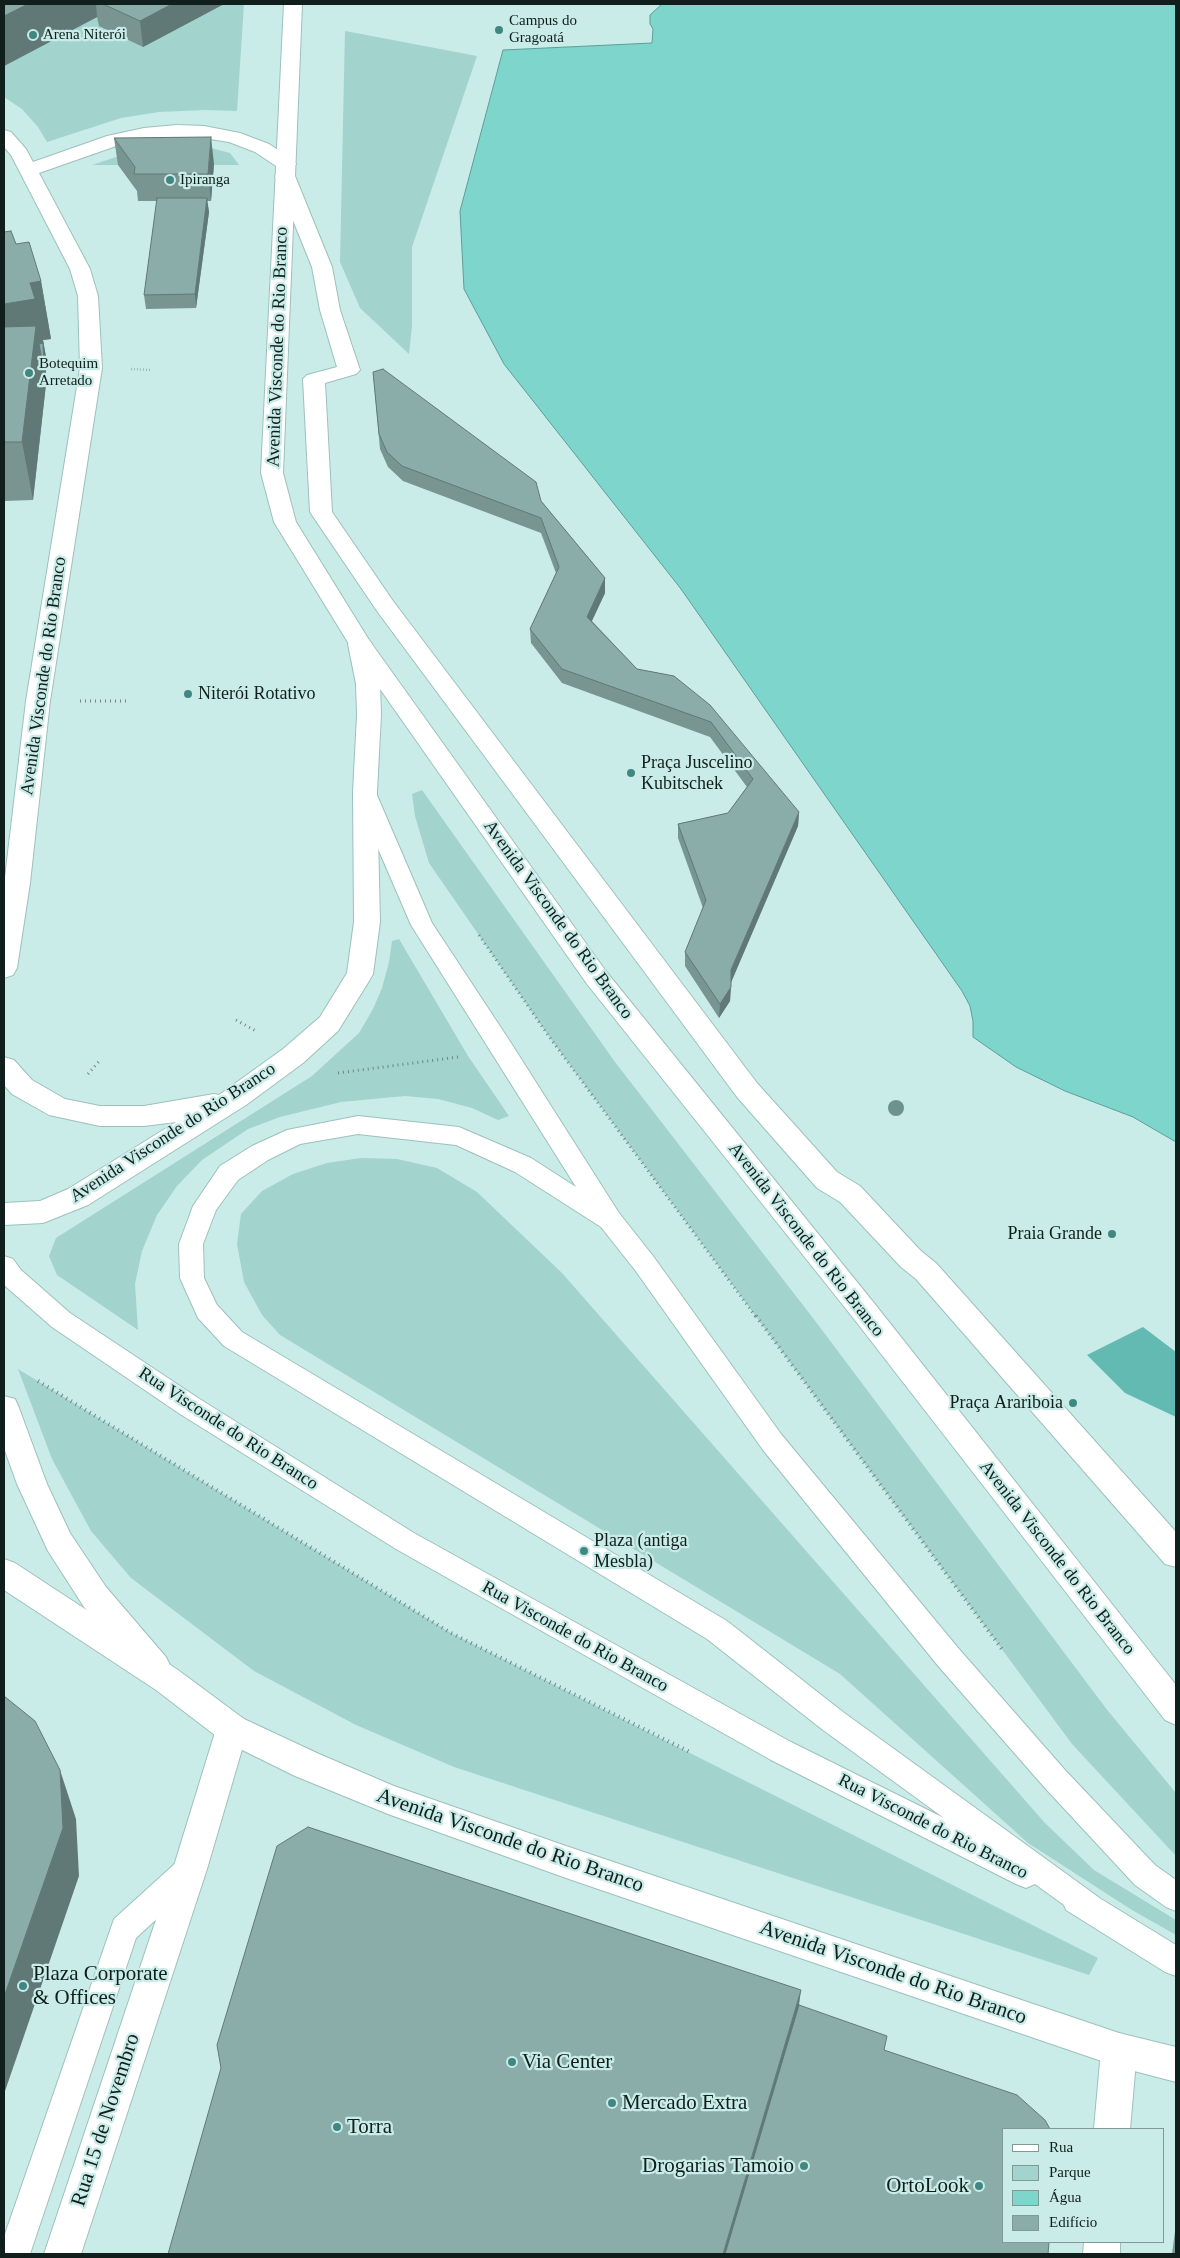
<!DOCTYPE html>
<html>
<head>
<meta charset="utf-8">
<style>
	body { margin:0 }
	#map { position:relative; width:1180px; height:2258px; overflow:hidden; background:#c9ece8; font-family:Georgia,serif }
	canvas { display:block }
	.frame { position:absolute; inset:0; border:5px solid #101e1c; pointer-events:none }
	.legend { position:absolute; left:1002px; top:2128px; width:162px; height:115px; box-sizing:border-box; background:#c9ece8; border:1px solid #7f9a96; margin:0; padding:6px 9px; list-style:none; font-size:15px; color:#101e1c }
	.legend li { display:flex; align-items:center; gap:10px; height:25px }
	.legend b { width:25px; border:1px solid #7f9a96 }
</style>
</head>
<body>
<div id="map">
<canvas width="1180" height="2258"></canvas>
<div class="frame"></div>
<ul class="legend">
<li><b style="height:6px;background:#fff"></b>Rua</li>
<li><b style="height:14px;background:#a2d3cd"></b>Parque</li>
<li><b style="height:14px;background:#7ed5cc"></b>Água</li>
<li><b style="height:14px;background:#8bada9"></b>Edifício</li>
</ul>
</div>
<script>
const context = document.querySelector('canvas').getContext('2d');
context.lineJoin = 'round';
function paint(path, color) { context.fillStyle = color; context.fill(path, 'evenodd'); }
const shape = rows => new Path2D(rows.map(r => 'M' + r).join(''));
function strokePath(path, color, width, dash) { context.strokeStyle = color; context.lineWidth = width; context.lineCap = dash ? 'butt' : 'round'; context.setLineDash(dash || []); context.stroke(path); }
function write(font, color, halo, rows, align = 'center') {
  context.font = font + ' Georgia,serif'; context.lineWidth = 4.5; context.setLineDash([]); context.textBaseline = 'middle'; context.strokeStyle = halo; context.fillStyle = color; for (const [text, x, y, turn = 0] of rows) {
    context.save(); context.translate(x, y); context.rotate((+turn || 0) * Math.PI / 180); context.textAlign = isNaN(turn) ? turn : align; if (halo) context.strokeText(text, 0, 0); context.fillText(text, 0, 0); context.restore();
  }
}
paint(shape([
	[4,4,244,4,237,111,205,110,159,112,121,118,47,142,38,127,22,109,4,97],
	[345,31,477,56,412,247,412,326,409,354,360,308,340,262],
	[207,147,230,153,239,165,92,165,140,149],
	[422,790,615,1062,816,1322,1108,1711,1176,1793,1176,1856,1072,1744,550,1038,429,863,415,816,412,794],
	[399,939,468,1056,509,1116,498,1120,472,1108,438,1099,405,1096,341,1102,280,1117,248,1129,202,1160,177,1186,157,1215,142,1251,135,1284,138,1330,57,1275,49,1256,56,1238,312,1076,359,1033,373,1009,382,988,389,962,392,941],
	[361,1158,397,1159,437,1168,477,1192,562,1273,1045,1823,1094,1870,1176,1920,1176,1935,1132,1910,1028,1843,840,1674,280,1335,262,1315,244,1282,237,1244,241,1214,262,1191,293,1174,327,1163],
	[18,1369,451,1633,1098,1958,1089,1975,454,1767,356,1725,254,1671,131,1578,91,1531,52,1459]
]), '#a2d3cd');
paint(shape([
	[1143,1327,1176,1352,1176,1417,1125,1393,1087,1355]
]), '#62bab2');
const water = shape([
	[662,4,1176,4,1176,1142,1133,1117,1065,1091,1016,1067,973,1037,973,1021,970,1006,962,991,681,589,504,364,464,289,460,211,503,50,652,43,653,29,650,24,650,15,662,4]
]);
paint(water, '#7ed5cc');
strokePath(water, '#5d9e97', 1);
const service = shape([
	[365,786,373,788,376,793,432,923,511,1043,619,1213,653,1256,781,1434,959,1649,1065,1770,1155,1865,1176,1880,1176,1911,1166,1907,1135,1885,1045,1788,939,1667,763,1450,635,1270,601,1227,515,1172,456,1145,358,1134,300,1144,268,1160,238,1180,216,1210,203,1244,204,1278,217,1305,242,1332,727,1621,843,1712,1101,1899,1176,1945,1176,1976,1165,1972,1066,1910,1064,1905,1035,1884,1026,1888,1016,1884,771,1760,396,1549,180,1414,52,1327,4,1285,4,1256,13,1259,21,1270,70,1313,198,1398,414,1533,791,1742,944,1818,823,1730,707,1639,224,1346,198,1318,180,1278,179,1244,193,1206,220,1166,252,1146,287,1130,358,1116,459,1127,531,1158,576,1187,411,925,354,793,357,788,365,786],
	[189,1856,199,1860,204,1870,199,1880,136,1938,30,2254,4,2254,4,2237,114,1919,179,1860,189,1856]
]);
const pedestrian = shape([
	[285,170,292,172,295,176,332,267,340,310,360,370,356,374,325,383,332,512,393,601,757,1083,837,1172,860,1186,921,1251,936,1263,1176,1532,1176,1567,1165,1564,916,1279,901,1267,840,1202,817,1188,737,1097,377,611,310,512,303,379,307,375,337,367,320,310,312,267,275,176,278,172,285,170]
]);
const tertiary = shape([
	[177,125,204,126,240,133,269,144,293,160,296,164,293,168,286,170,279,168,255,152,229,142,204,138,177,137,119,145,39,173,90,269,98,296,102,368,50,701,30,883,17,968,13,975,4,978,4,886,26,701,80,368,78,296,70,269,11,155,4,147,4,130,11,132,26,149,33,162,107,136,144,128,177,125],
	[360,636,368,639,372,644,380,684,381,715,377,792,380,922,373,974,369,981,338,1031,303,1063,246,1105,88,1205,43,1223,4,1225,4,1203,40,1201,68,1189,176,1122,144,1126,100,1126,49,1115,12,1094,4,1085,4,1057,14,1060,32,1080,65,1099,100,1106,144,1106,214,1094,219,1095,283,1049,320,1017,347,973,354,922,353,792,357,715,356,684,348,644,352,639,360,636],
	[4,1396,15,1399,19,1408,47,1484,70,1533,106,1587,166,1657,171,1667,166,1677,155,1681,144,1677,84,1607,48,1551,17,1484,4,1448,4,1396],
	[232,1714,244,1719,248,1729,207,1869,81,2254,44,2254,173,1869,216,1729,220,1719,232,1714],
	[1119,2033,1131,2038,1137,2050,1130,2129,1094,2129,1101,2050,1107,2038,1119,2033],
	[1084,2242,1120,2242,1120,2254,1083,2254,1084,2242]
]);
const secondary = shape([
	[284,4,302,4,283,473,296,522,369,640,605,970,874,1303,1176,1685,1176,1725,1165,1720,854,1319,587,984,352,649,274,522,261,473,284,4],
	[4,1559,15,1563,178,1670,244,1719,319,1754,394,1786,566,1846,1119,2033,1176,2047,1176,2082,1119,2067,566,1878,388,1814,295,1776,220,1739,156,1690,4,1590,4,1559]
]);
strokePath(service, '#9dc0bc', 2);
strokePath(pedestrian, '#9dc0bc', 2);
strokePath(tertiary, '#9dc0bc', 2);
strokePath(secondary, '#9dc0bc', 2);
strokePath(shape([
	[131,369,152,370]
]), '#6e8784', 2.5, [0.5, 2.5]);
strokePath(shape([
	[80,701,127,701],
	[479,935,550,1038,756,1317],
	[236,1020,256,1031],
	[338,1073,458,1057],
	[88,1074,101,1059]
]), '#6e8784', 3, [1, 4]);
strokePath(shape([
	[756,1316,1004,1652],
	[38,1381,451,1633,692,1753]
]), '#6e8784', 4, [1, 4.5]);
paint(service, '#fff');
paint(pedestrian, '#fff');
paint(tertiary, '#fff');
paint(secondary, '#fff');
context.fillStyle = '#6d938f';
for (const [x, y] of [
	[896,1108]
]) { context.beginPath(); context.arc(x, y, 8, 0, 2 * Math.PI); context.fill(); }
paint(shape([
	[4,4,224,4,143,47,99,26,97,17,4,66],
	[114,138,214,164,211,201,207,201,209,212,196,308,146,309,144,295,157,201,138,201,137,191,118,165],
	[4,232,16,244,41,281,51,339,43,340,46,357,46,384,33,500,4,501],
	[373,372,541,501,605,578,605,593,592,621,637,669,674,676,799,812,798,826,731,982,730,1001,719,1018,685,966,685,952,703,908,678,838,678,824,728,813,747,787,710,737,562,683,531,643,530,629,556,573,541,533,403,481,388,467,380,449],
	[1176,2224,1176,2254,1172,2254]
]), '#789591');
paint(shape([
	[28,4,96,4,97,17,4,66,4,16],
	[172,4,224,4,143,47,140,21],
	[211,137,214,164,211,201,208,174],
	[207,198,209,212,196,308,195,294],
	[41,281,51,339,43,340,46,357,46,384,33,500,22,442,4,364,4,304,30,283],
	[605,578,605,593,587,631,587,617],
	[799,812,798,826,730,985,731,970],
	[731,987,730,1001,719,1018,720,1004],
	[60,1770,76,1819,79,1876,4,2094,4,1997],
	[801,1990,795,2035,730,2254,723,2254]
]), '#617976');
const building = shape([
	[4,4,28,4,4,16,4,4],
	[103,4,172,4,140,21,103,4],
	[211,137,208,174,134,174,135,167,114,138,211,137],
	[157,198,207,198,195,294,144,295,157,198],
	[11,231,16,244,29,242,41,281,30,283,35,299,4,304,4,232,11,231],
	[36,326,22,442,4,442,4,327,36,326],
	[43,343,44,370,39,344,43,343],
	[383,369,536,482,541,501,605,578,587,617,637,669,674,676,710,705,799,812,731,970,731,987,720,1004,685,952,706,900,678,824,728,813,753,779,711,722,562,669,530,629,559,567,541,518,402,466,387,452,379,434,373,372,383,369],
	[4,1696,35,1721,60,1770,63,1828,4,1997,4,1696],
	[308,1827,801,1990,723,2254,168,2254,221,2068,217,2045,277,1846,308,1827],
	[799,2005,887,2036,884,2050,1017,2095,1045,2120,1050,2129,1004,2129,1004,2242,1049,2242,1048,2254,725,2254,799,2005]
]);
paint(building, '#8bada9');
strokePath(building, '#617976', 1);
for (const [x, y, r, color] of [
	[499,30,5,"#418781"],
	[33,35,5,"#418781"],
	[170,180,5,"#418781"],
	[29,373,5,"#418781"],
	[188,694,5,"#418781"],
	[631,773,5,"#418781"],
	[1112,1234,5,"#418781"],
	[1073,1403,5,"#418781"],
	[584,1551,5,"#418781"],
	[23,1986,5,"#418781"],
	[512,2062,5,"#418781"],
	[612,2103,5,"#418781"],
	[337,2127,5,"#418781"],
	[804,2166,5,"#418781"],
	[979,2186,5,"#418781"]
]) { const dot = new Path2D(); dot.arc(x, y, r, 0, 2 * Math.PI); context.fillStyle = color; context.fill(dot); strokePath(dot, '#c9ece8', 2); }
write('15px', '#101e1c', '#c9ece8', [
	["Campus do",509,21],
	["Gragoatá",509,38],
	["Arena Niterói",43,35],
	["Ipiranga",180,180],
	["Botequim",39,364],
	["Arretado",39,381]
], 'left');
write('18px', '#101e1c', '#c9ece8', [
	["Avenida Visconde do Rio Branco",278,347,-88],
	["Avenida Visconde do Rio Branco",44,676,-82],
	["Avenida Visconde do Rio Branco",558,920,54],
	["Avenida Visconde do Rio Branco",173,1133,-33],
	["Avenida Visconde do Rio Branco",806,1240,52],
	["Rua Visconde do Rio Branco",228,1429,33],
	["Avenida Visconde do Rio Branco",1057,1558,52],
	["Rua Visconde do Rio Branco",575,1637,29],
	["Rua Visconde do Rio Branco",933,1827,27]
]);
write('18px', '#101e1c', '#c9ece8', [
	["Niterói Rotativo",198,694],
	["Praça Juscelino",641,763],
	["Kubitschek",641,784],
	["Praia Grande",1102,1234,"right"],
	["Praça Arariboia",1063,1403,"right"],
	["Plaza (antiga",594,1541],
	["Mesbla)",594,1562]
], 'left');
write('21px', '#101e1c', '#c9ece8', [
	["Avenida Visconde do Rio Branco",510,1841,19],
	["Avenida Visconde do Rio Branco",893,1973,19],
	["Rua 15 de Novembro",106,2120,-72]
]);
write('21px', '#101e1c', '#c9ece8', [
	["Plaza Corporate",33,1974],
	["& Offices",33,1998],
	["Via Center",522,2062],
	["Mercado Extra",622,2103],
	["Torra",347,2127],
	["Drogarias Tamoio",794,2166,"right"],
	["OrtoLook",969,2186,"right"]
], 'left');
</script>
</body>
</html>
